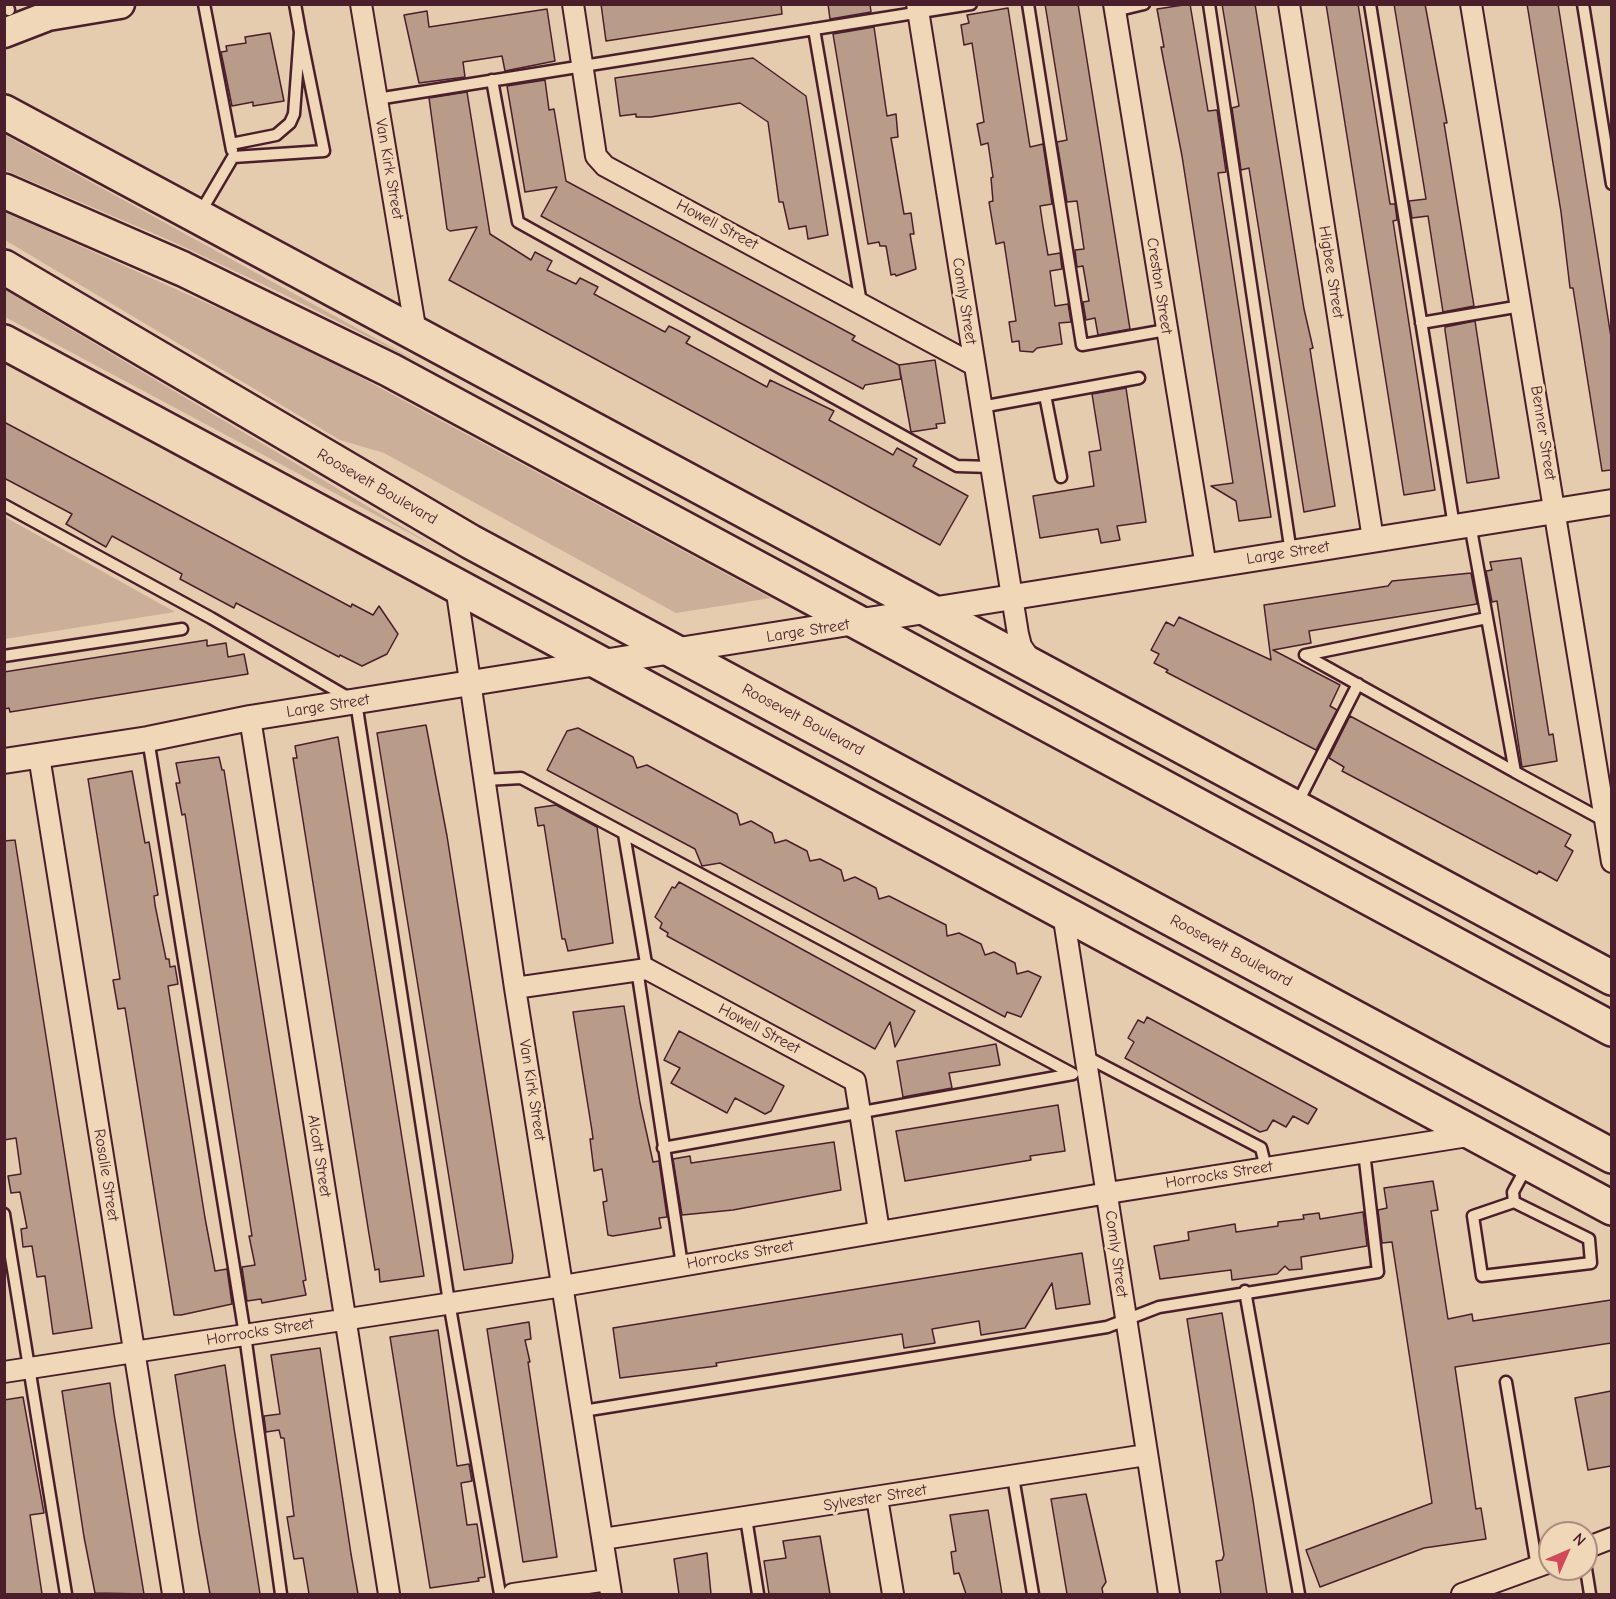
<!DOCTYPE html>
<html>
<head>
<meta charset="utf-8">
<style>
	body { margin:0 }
	#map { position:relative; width:1616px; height:1599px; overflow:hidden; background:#e5ccaf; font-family:"Comic Neue",sans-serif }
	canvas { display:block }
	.frame { position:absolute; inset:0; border:6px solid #4a1f2b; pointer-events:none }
	.north { position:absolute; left:1538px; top:1521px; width:60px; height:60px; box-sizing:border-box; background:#efd7b7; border:2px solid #ad8d7f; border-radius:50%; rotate:45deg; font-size:16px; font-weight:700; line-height:24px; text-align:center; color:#4a1f2b }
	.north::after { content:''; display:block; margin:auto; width:21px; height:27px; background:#d1495b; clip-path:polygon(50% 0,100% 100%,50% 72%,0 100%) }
</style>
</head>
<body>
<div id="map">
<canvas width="1616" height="1599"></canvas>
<div class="frame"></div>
<div class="north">N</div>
</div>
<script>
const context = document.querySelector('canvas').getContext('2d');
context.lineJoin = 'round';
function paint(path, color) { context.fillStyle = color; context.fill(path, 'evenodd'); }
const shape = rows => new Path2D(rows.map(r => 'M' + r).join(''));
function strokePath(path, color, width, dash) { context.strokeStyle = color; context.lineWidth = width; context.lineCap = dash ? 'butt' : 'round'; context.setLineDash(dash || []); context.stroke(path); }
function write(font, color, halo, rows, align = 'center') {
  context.font = font + ' "Comic Neue",sans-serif'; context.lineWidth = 6; context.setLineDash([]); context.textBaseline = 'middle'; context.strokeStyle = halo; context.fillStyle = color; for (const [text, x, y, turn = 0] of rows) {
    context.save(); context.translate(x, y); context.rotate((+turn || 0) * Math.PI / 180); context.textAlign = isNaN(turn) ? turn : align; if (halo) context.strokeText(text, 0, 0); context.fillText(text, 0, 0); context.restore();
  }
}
paint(shape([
	[4,135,5,135,424,365,279,292,169,240,5,170],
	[5,212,304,347,771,598,676,613,384,453,340,440,5,240],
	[4,289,50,317,434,546,5,317],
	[5,517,175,612,5,639]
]), '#cbaf99');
const building = shape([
	[601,4,781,4,782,14,606,41,601,4],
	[828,4,870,4,871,12,830,19,828,4],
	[1045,4,1078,4,1130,329,1098,335,1095,318,1086,320,1083,302,1089,301,1083,266,1077,267,1075,250,1084,249,1077,201,1067,202,1057,142,1067,140,1045,4],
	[1190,4,1208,111,1217,110,1226,172,1218,173,1271,517,1239,521,1236,501,1211,486,1233,483,1182,156,1161,47,1164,47,1157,9,1190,4],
	[1222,4,1255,4,1304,309,1313,348,1310,349,1335,506,1304,512,1249,168,1241,170,1232,108,1239,106,1222,4],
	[1326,4,1358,4,1390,204,1395,204,1397,220,1393,221,1435,490,1404,495,1326,4],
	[1394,4,1425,4,1447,123,1444,123,1474,306,1443,312,1428,216,1412,218,1409,201,1426,199,1394,4],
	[1527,4,1558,4,1611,337,1611,470,1602,471,1573,288,1570,288,1561,212,1527,4],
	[1008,8,1030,147,1043,144,1052,204,1040,206,1043,226,1048,255,1060,253,1062,269,1050,271,1055,306,1068,304,1071,322,1059,323,1062,344,1037,348,1033,352,1020,351,1019,341,1012,342,1009,322,1016,321,1004,242,996,244,989,202,993,201,991,178,993,177,988,143,981,145,977,124,984,122,972,43,964,45,961,25,969,23,967,15,1008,8],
	[547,9,555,61,505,71,502,56,463,62,465,77,419,83,404,15,427,11,429,27,547,9],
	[874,27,887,116,896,114,898,137,891,138,904,214,911,213,914,234,910,234,916,269,896,276,895,274,891,275,886,246,880,246,879,242,868,244,833,34,874,27],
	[270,33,284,101,253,106,253,102,232,106,221,52,227,51,226,46,246,43,245,37,270,33],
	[753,58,806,96,828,235,808,239,806,226,789,229,783,202,779,202,768,122,740,103,651,117,636,117,636,114,620,116,615,78,753,58],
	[545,80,549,110,554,109,566,181,855,336,852,340,899,365,901,379,865,385,863,389,541,216,557,187,525,192,507,86,545,80],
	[467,92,490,234,531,260,535,252,552,261,547,270,576,284,580,278,598,287,594,294,665,332,669,326,679,331,690,337,686,343,767,387,770,380,834,411,829,420,886,451,893,455,897,448,917,459,913,466,968,496,940,545,449,280,477,227,450,231,447,229,429,98,467,92],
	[1475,321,1499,478,1467,483,1445,330,1445,327,1475,321],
	[935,360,945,423,936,424,937,428,911,432,899,365,935,360],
	[1126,388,1146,522,1117,526,1120,540,1101,543,1098,529,1040,538,1033,496,1094,486,1089,452,1101,450,1092,394,1126,388],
	[4,422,351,607,352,604,373,615,379,606,398,634,387,654,362,666,340,655,339,657,236,603,234,608,180,579,182,574,112,536,106,547,66,524,72,514,4,478,4,422],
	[1521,558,1549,735,1553,734,1557,761,1522,767,1497,601,1492,602,1486,571,1492,570,1490,562,1521,558],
	[1471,573,1477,604,1309,631,1311,643,1273,650,1340,685,1330,706,1337,710,1316,750,1166,672,1168,670,1154,663,1159,654,1151,650,1166,622,1174,626,1179,617,1271,660,1264,605,1388,586,1392,581,1471,573],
	[207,640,207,646,226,643,228,657,244,654,248,674,10,712,9,708,4,709,4,672,207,640],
	[1350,716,1571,835,1565,846,1573,851,1557,881,1539,871,1537,874,1342,771,1344,767,1329,758,1350,716],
	[426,725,447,836,513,1256,512,1263,464,1270,377,733,426,725],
	[578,728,633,757,637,768,647,765,737,814,740,825,751,821,772,833,775,843,786,840,807,851,810,861,820,859,841,870,844,881,855,877,876,888,879,899,889,896,946,925,947,936,959,933,981,944,985,955,994,952,1015,963,1017,974,1028,971,1041,977,1021,1017,1007,1012,1005,1017,720,863,702,866,695,849,547,770,567,731,578,728],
	[338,737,424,1276,380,1282,379,1269,375,1270,369,1234,293,758,297,758,295,746,338,737],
	[219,757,222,770,224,770,306,1280,303,1281,306,1295,262,1303,261,1299,247,1301,242,1267,255,1265,249,1236,252,1236,185,814,182,815,176,783,180,783,176,763,219,757],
	[132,771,145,843,149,842,158,895,154,896,155,905,166,959,169,959,170,967,175,966,178,984,168,986,205,1218,215,1271,227,1269,232,1304,181,1315,174,1315,125,1008,118,1009,113,980,120,979,88,779,132,771],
	[556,805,597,827,613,943,568,951,565,939,562,939,544,825,538,826,535,808,556,805],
	[15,840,92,1328,53,1334,45,1276,37,1277,32,1246,23,1247,21,1229,27,1228,20,1192,11,1193,8,1176,21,1174,16,1138,4,1140,4,841,15,840],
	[679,882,915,1011,895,1047,890,1022,875,1049,667,936,668,933,660,928,662,923,655,917,672,887,675,888,679,882],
	[624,1006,640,1103,653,1162,659,1161,667,1217,659,1218,661,1228,613,1236,608,1235,603,1202,607,1201,602,1169,594,1171,590,1139,593,1139,592,1131,573,1012,624,1006],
	[1147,1017,1317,1109,1308,1124,1293,1116,1286,1127,1273,1120,1267,1130,1260,1132,1125,1058,1134,1042,1128,1038,1138,1020,1144,1023,1147,1017],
	[679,1031,784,1086,771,1111,765,1114,735,1098,727,1113,671,1083,680,1068,664,1060,679,1031],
	[996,1044,1000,1065,949,1073,952,1088,903,1097,897,1061,996,1044],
	[1058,1105,1065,1151,1030,1156,1031,1160,905,1181,896,1131,1058,1105],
	[834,1142,841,1190,733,1210,682,1215,673,1159,690,1156,691,1163,834,1142],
	[1433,1181,1438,1210,1431,1211,1448,1319,1472,1314,1473,1321,1611,1300,1611,1343,1455,1367,1476,1509,1481,1508,1486,1539,1424,1548,1320,1587,1306,1550,1432,1503,1392,1242,1382,1243,1378,1210,1387,1208,1384,1188,1433,1181],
	[1363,1212,1367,1246,1301,1257,1302,1269,1289,1270,1285,1266,1277,1274,1232,1280,1231,1270,1160,1279,1154,1246,1189,1240,1188,1232,1235,1224,1236,1232,1278,1226,1278,1222,1304,1219,1303,1215,1319,1213,1320,1219,1363,1212],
	[1082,1253,1090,1304,1056,1309,1052,1283,1025,1328,981,1335,979,1321,932,1329,935,1343,904,1348,902,1334,716,1363,717,1366,620,1378,613,1328,1082,1253],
	[1222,1313,1253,1500,1267,1594,1221,1594,1216,1561,1222,1560,1224,1555,1187,1319,1222,1313],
	[529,1322,531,1339,525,1340,530,1362,528,1362,557,1557,523,1562,487,1329,529,1322],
	[438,1330,457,1466,469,1464,472,1481,461,1483,467,1525,477,1524,485,1577,478,1578,479,1581,430,1588,390,1337,438,1330],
	[320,1348,351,1554,358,1594,309,1594,303,1558,294,1559,287,1517,294,1516,284,1438,281,1438,279,1430,266,1432,264,1416,280,1414,271,1355,320,1348],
	[225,1365,234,1428,260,1594,210,1594,199,1532,175,1375,225,1365],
	[110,1383,114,1414,144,1594,95,1593,84,1537,62,1391,110,1383],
	[1611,1391,1611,1466,1588,1470,1575,1398,1611,1391],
	[23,1397,44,1513,30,1515,42,1594,4,1594,4,1400,23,1397],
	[1086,1494,1106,1582,1102,1588,1103,1594,1067,1594,1051,1499,1086,1494],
	[988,1510,1002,1594,966,1594,959,1573,954,1574,951,1552,956,1551,950,1515,988,1510],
	[820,1536,830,1594,769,1594,764,1561,786,1558,783,1541,820,1536],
	[707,1553,711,1594,679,1594,674,1559,707,1553]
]);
paint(building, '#b99b8a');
strokePath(building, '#4a1f2b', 1.5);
const service = shape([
	[7,4,9,10],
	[204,4,232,150],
	[1028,4,1082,345,1166,330],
	[1209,4,1291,553],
	[1370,4,1454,526],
	[1583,4,1612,184],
	[1115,11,1144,4],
	[814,29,861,303],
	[492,80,518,222,957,466,991,467],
	[377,99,971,4],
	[231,144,276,135,290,123,294,114,300,32,295,4],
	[200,213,233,157,324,151,300,32],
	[1421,323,1521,306],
	[1045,395,1061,477],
	[981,407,1139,378],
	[4,505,211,618,356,702,449,1302,500,1594],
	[1470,524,1515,772,1605,821],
	[1487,618,1305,655,1515,772],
	[4,656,182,629],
	[148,739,245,1335,281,1594],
	[485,780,521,778,1073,1074],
	[1297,804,1358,684],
	[624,834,647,969],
	[637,969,682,1265],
	[1085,1056,1261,1148,1266,1168],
	[663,1148,1073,1074],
	[1514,1202,1589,1239,1591,1263,1482,1276,1473,1216,1514,1202,1513,1192,1527,1166],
	[4,1214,66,1594],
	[1245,1291,1299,1594],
	[1506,1382,1537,1567],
	[583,1411,1107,1327,1159,1307,1378,1272,1364,1152],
	[1013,1477,1033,1594],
	[746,1518,758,1594],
	[1586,1569,1590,1594]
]);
const minor = shape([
	[361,4,416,333],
	[573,4,596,156,605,166,974,365],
	[917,4,1018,634,1021,646,1032,662],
	[1114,4,1206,567],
	[1289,4,1373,539],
	[1471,4,1612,862],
	[456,586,515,988,611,1594],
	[250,718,389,1594],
	[39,756,173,1594],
	[1063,913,1169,1594],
	[515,988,647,969,855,1081,879,1231],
	[4,1372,563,1286,1108,1193,1474,1135],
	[877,1498,893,1594],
	[603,1539,1146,1455],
	[1586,1548,1612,1538],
	[513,1594,608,1580],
	[1462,1594,1550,1562]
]);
const tertiary = shape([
	[4,761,148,739,250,718,1612,502]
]);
const secondary = shape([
	[4,33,48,16,120,4]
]);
const trunk = shape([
	[4,112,1612,978],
	[4,191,183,269,390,370,1612,1029],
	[4,267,471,542,1612,1156],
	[4,342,1612,1208]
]);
strokePath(service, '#4a1f2b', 15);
strokePath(minor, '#4a1f2b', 24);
strokePath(tertiary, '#4a1f2b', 28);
strokePath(secondary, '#4a1f2b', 33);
strokePath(trunk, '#4a1f2b', 38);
strokePath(service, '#efd7b7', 10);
strokePath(minor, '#efd7b7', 20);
strokePath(tertiary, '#efd7b7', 24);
strokePath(secondary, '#efd7b7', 28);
strokePath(trunk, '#efd7b7', 33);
write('16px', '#4a1f2b', '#efd7b7', [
	["Van Kirk Street",389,169,80],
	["Howell Street",717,225,28],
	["Higbee Street",1331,272,81],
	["Creston Street",1159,286,81],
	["Comly Street",964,301,81],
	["Benner Street",1543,433,81],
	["Roosevelt Boulevard",377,487,30],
	["Large Street",1288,553,-9],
	["Large Street",808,631,-9],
	["Large Street",328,706,-9],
	["Roosevelt Boulevard",803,720,28],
	["Roosevelt Boulevard",1231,951,28],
	["Howell Street",759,1029,28],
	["Van Kirk Street",532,1090,81],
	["Alcott Street",319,1156,81],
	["Rosalie Street",106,1175,81],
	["Horrocks Street",1219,1175,-9],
	["Comly Street",1116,1254,82],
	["Horrocks Street",740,1255,-10],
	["Horrocks Street",260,1332,-9],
	["Sylvester Street",875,1498,-9]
]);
</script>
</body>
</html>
